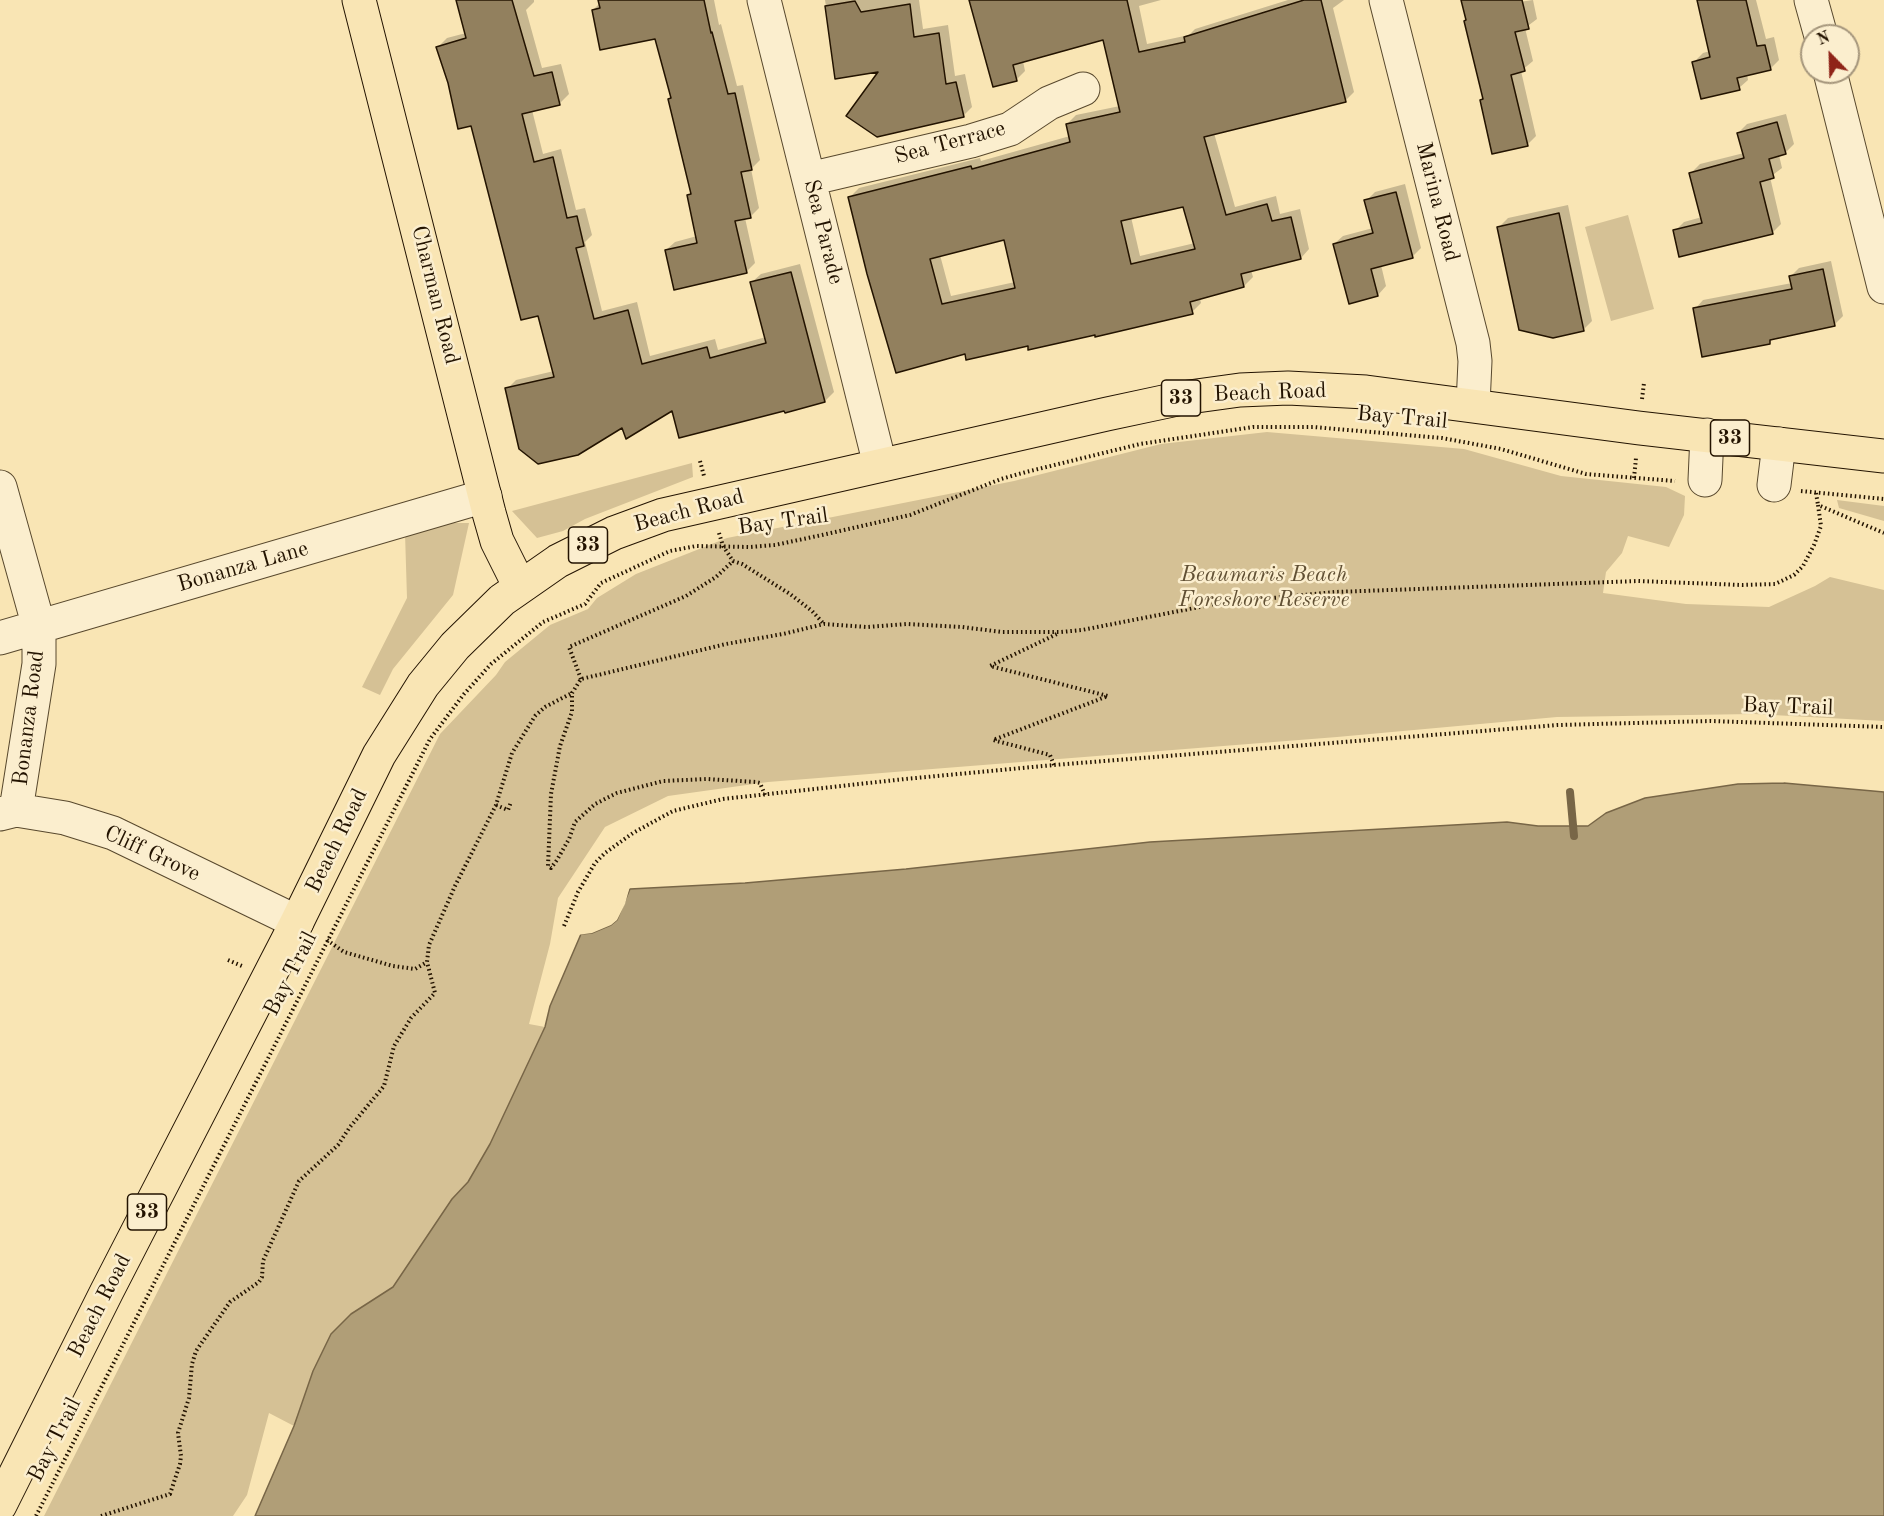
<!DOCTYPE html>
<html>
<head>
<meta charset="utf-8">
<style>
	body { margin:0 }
	#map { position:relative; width:1884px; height:1516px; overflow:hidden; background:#f9e5b4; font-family:"Old Standard TT",serif }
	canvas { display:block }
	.north { position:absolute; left:1800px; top:24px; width:60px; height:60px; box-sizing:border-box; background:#fbeece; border:2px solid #a5967c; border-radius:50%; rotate:337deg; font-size:16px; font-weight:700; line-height:24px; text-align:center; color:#231300 }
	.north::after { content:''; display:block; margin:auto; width:21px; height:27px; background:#8f2418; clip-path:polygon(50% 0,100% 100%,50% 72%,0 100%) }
</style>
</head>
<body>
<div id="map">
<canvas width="1884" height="1516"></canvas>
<div class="north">N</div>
</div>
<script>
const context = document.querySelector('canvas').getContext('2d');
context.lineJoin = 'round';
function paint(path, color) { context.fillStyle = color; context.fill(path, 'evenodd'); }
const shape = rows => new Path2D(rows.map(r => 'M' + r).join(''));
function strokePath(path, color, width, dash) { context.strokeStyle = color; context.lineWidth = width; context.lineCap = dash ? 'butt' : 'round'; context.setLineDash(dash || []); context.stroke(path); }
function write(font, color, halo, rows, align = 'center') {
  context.font = font + ' "Old Standard TT",serif'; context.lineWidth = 5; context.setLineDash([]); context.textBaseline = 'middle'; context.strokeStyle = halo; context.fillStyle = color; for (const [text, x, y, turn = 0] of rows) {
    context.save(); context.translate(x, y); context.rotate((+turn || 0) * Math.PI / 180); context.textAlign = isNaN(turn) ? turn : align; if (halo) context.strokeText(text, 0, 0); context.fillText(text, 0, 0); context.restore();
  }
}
paint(shape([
	[1628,215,1654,309,1611,321,1585,227],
	[1267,432,1464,449,1561,476,1666,487,1685,496,1684,515,1669,547,1628,536,1622,553,1606,572,1603,593,1686,604,1769,607,1815,586,1830,577,1884,590,1884,721,1754,714,1557,717,1337,737,768,782,668,796,605,827,558,898,550,944,529,1024,545,1027,490,1144,468,1182,452,1199,393,1287,351,1314,331,1334,313,1371,294,1426,269,1413,247,1495,233,1516,44,1516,440,734,496,675,505,662,550,625,588,609,597,598,636,574,727,538,1014,481,1161,444],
	[692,463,693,477,585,519,563,531,537,538,512,511],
	[1837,500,1884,506,1884,521,1839,508],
	[436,523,469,523,453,595,393,669,380,695,362,687,407,598,405,533]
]), '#d5c195');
const water = shape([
	[1784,783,1884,792,1884,1516,255,1516,294,1426,313,1371,331,1334,351,1314,393,1287,452,1199,468,1182,490,1144,545,1027,550,1006,581,934,592,933,611,925,617,920,630,889,745,883,906,869,1150,842,1507,822,1538,826,1588,826,1606,813,1645,798,1738,784,1784,783]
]);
paint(water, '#b09e77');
strokePath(water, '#786647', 1.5);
paint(shape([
	[630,886,625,904,617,920,611,925,592,933,577,935,579,931,592,930,615,918,627,887]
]), '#f9e5b4');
paint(shape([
	[457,0,534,0,534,2,526,10,542,68,561,64,569,94,560,103,532,110,543,154,561,149,576,210,585,208,592,235,585,242,602,311,637,302,650,356,715,339,718,350,766,337,752,282,761,274,800,264,834,392,825,401,785,409,673,408,623,425,507,389,516,380,554,371,539,314,472,124,449,83,438,47,447,38,466,33],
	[600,0,714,0,719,25,721,24,737,86,743,85,760,160,751,169,759,208,750,217,745,218,755,263,746,272,666,250,675,242,697,236,688,196,692,192,672,97,656,37,593,10,600,3],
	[825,0,919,0,923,29,948,25,955,76,965,74,972,107,963,116,881,70,837,77],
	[971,0,1161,0,1139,6,1147,44,1189,35,1195,29,1288,0,1344,0,1333,8,1354,92,1345,101,1214,133,1235,207,1276,196,1280,214,1300,209,1309,249,1301,258,1251,270,1253,277,1244,286,1200,298,1201,303,1192,312,1096,334,966,353,850,197,859,188,980,158,981,161,1070,136,1067,124,1076,115,1120,106,1104,38,1023,61,1025,71,1016,80],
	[1184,205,1195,243,1140,256,1131,217],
	[1005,238,1015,282,951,296,940,255],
	[1463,0,1519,0,1519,2,1533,0,1537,19,1525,28,1533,61,1521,71,1536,136,1527,145,1482,100,1484,97],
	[1698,0,1756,0,1766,39,1774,37,1779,60,1770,69,1747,74,1748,80,1739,88,1694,62,1703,53,1710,51],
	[1786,114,1794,144,1785,153,1779,155,1782,168,1770,177,1781,224,1772,233,1675,231,1684,222,1702,217,1691,173,1700,164,1744,153,1738,133,1747,124],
	[1405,184,1421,248,1413,256,1381,265,1386,286,1378,295,1334,244,1343,236,1373,228,1366,201,1375,192],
	[1568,205,1592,321,1583,330,1499,227,1508,218],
	[1831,261,1843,316,1834,325,1774,337,1770,342,1695,309,1703,300,1792,283,1791,276,1799,268]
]), '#0003');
strokePath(shape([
	[1570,792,1574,836]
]), '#786647', 8);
const building = shape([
	[456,0,512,0,534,76,552,72,560,105,522,114,534,162,553,157,567,218,577,216,584,246,576,248,594,319,628,310,642,364,707,347,710,358,766,343,750,282,791,272,825,402,785,413,784,411,679,438,672,411,626,439,622,428,578,455,538,464,519,449,505,388,554,377,538,316,521,320,471,126,458,129,448,83,436,47,466,38,456,0],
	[598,0,704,0,711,33,712,32,728,94,735,93,752,170,741,172,751,218,735,221,747,273,674,290,665,250,697,243,687,195,691,194,668,99,671,98,655,39,600,50,592,10,600,8,598,0],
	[969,0,1127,0,1139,52,1185,42,1184,37,1304,0,1321,0,1346,102,1204,137,1226,215,1267,204,1272,221,1291,217,1301,259,1241,274,1244,287,1190,302,1193,314,1095,337,1095,335,1028,350,1028,346,966,360,965,354,896,373,867,274,848,197,971,166,972,169,1070,142,1066,124,1120,112,1103,40,1013,65,1017,81,993,87,969,0],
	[1183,207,1195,249,1131,264,1121,221,1183,207],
	[1004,240,1015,288,942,304,930,259,1004,240],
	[1461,0,1522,0,1529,29,1515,32,1525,71,1511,75,1528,146,1492,154,1480,100,1483,99,1464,21,1466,20,1461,0],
	[1697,0,1746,0,1757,46,1765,45,1771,70,1737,78,1740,90,1701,99,1692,62,1710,57,1697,0],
	[855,1,861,12,910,4,914,37,939,33,946,84,956,82,964,117,877,137,846,116,878,72,835,79,825,6,855,1],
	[1777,122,1786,154,1769,159,1774,178,1760,182,1773,234,1679,257,1673,230,1702,223,1689,173,1744,158,1737,133,1777,122],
	[1396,192,1413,258,1371,269,1378,296,1349,304,1333,244,1373,233,1364,200,1396,192],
	[1559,213,1584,331,1553,338,1519,330,1497,227,1559,213],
	[1823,269,1835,326,1770,340,1770,344,1702,357,1693,308,1792,289,1789,276,1823,269]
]);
paint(building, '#92805e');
strokePath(building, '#231300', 1.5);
const minor = shape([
	[764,0,880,465],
	[1386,0,1473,343,1475,361,1473,405],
	[1811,0,1821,36],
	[1830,72,1884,287],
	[809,179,971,141,1010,129,1049,103,1083,89],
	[1705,480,1707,435],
	[1774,485,1779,444],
	[0,487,39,627,39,664,16,810],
	[0,638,485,496],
	[0,814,16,810,65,818,113,833,297,922]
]);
const major = shape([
	[359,0,489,513,497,541,520,587],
	[0,1505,107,1291,297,922,379,755,423,685,455,646,502,600,558,561,614,533,663,515,1107,414,1182,398,1240,390,1288,388,1366,392,1639,428,1884,456]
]);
strokePath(minor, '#58482d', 35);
strokePath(major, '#231300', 35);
strokePath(shape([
	[1642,399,1644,383],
	[700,461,704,476],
	[1634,478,1636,458],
	[1801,491,1884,499],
	[1816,493,1818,505],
	[719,533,723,546,733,561,742,564,790,594,812,611,824,624],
	[581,679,569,647,686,596,716,577,733,561],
	[1054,765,1050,755,993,740,1108,696,990,666,1059,633],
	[765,795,760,783,756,782,707,779,663,781,617,793,595,804,575,822,569,839,557,860,551,868,548,866,551,794,560,746,572,712,572,693,581,679,598,675,726,644,783,634,824,624,867,627,907,624,962,627,1002,632,1061,632,1082,630,1220,603,1335,592,1638,581,1742,585,1775,584,1794,575,1803,566,1814,545,1821,526,1818,505,1884,533],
	[496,805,508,810,511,802],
	[564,926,578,892,595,863,605,853,633,833,673,811,723,799,905,779,1054,765,1558,725,1711,721,1884,727],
	[327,940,344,952,393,966,415,969,427,962],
	[228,960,242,966],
	[36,1516,430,739,464,694,491,664,543,622,585,604,601,583,670,551,696,546,750,547,775,545,822,535,910,515,1001,479,1026,472,1140,444,1253,427,1313,427,1442,438,1501,449,1586,474,1675,481],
	[101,1516,170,1494,180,1464,181,1456,178,1433,189,1398,192,1364,196,1351,230,1302,259,1282,262,1277,263,1261,299,1181,338,1145,350,1127,384,1086,394,1046,411,1018,435,993,427,962,429,945,455,886,496,805,512,753,535,716,545,707,572,693]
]), '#231300', 4, [1.5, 3]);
strokePath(minor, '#fbeece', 33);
strokePath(major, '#f9e5b4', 33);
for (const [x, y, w] of [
	[1181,398,39],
	[1730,438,39],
	[588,545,39],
	[147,1212,39]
]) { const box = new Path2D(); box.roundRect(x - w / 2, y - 18, w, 36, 4.5); context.fillStyle = '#fbeece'; context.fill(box); strokePath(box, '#231300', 1.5); }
write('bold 21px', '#231300', null, [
	["33",1181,398],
	["33",1730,438],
	["33",588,545],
	["33",147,1212]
]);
write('22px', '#231300', '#fbeece', [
	["Sea Terrace",950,143,-15],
	["Marina Road",1437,202,76],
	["Sea Parade",823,232,76],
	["Charman Road",435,295,76],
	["Beach Road",1270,393,-2],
	["Bay Trail",1402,418,5],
	["Beach Road",689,511,-15],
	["Bay Trail",783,522,-8],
	["Bonanza Lane",243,567,-16],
	["Bay Trail",1788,707,2],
	["Bonanza Road",29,718,-83],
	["Beach Road",337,841,-64],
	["Cliff Grove",152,854,25],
	["Bay Trail",291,974,-63],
	["Beach Road",100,1306,-63],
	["Bay Trail",55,1440,-63]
]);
write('italic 22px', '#615034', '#fbeece', [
	["Beaumaris Beach",1264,575],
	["Foreshore Reserve",1264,600]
]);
</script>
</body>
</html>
